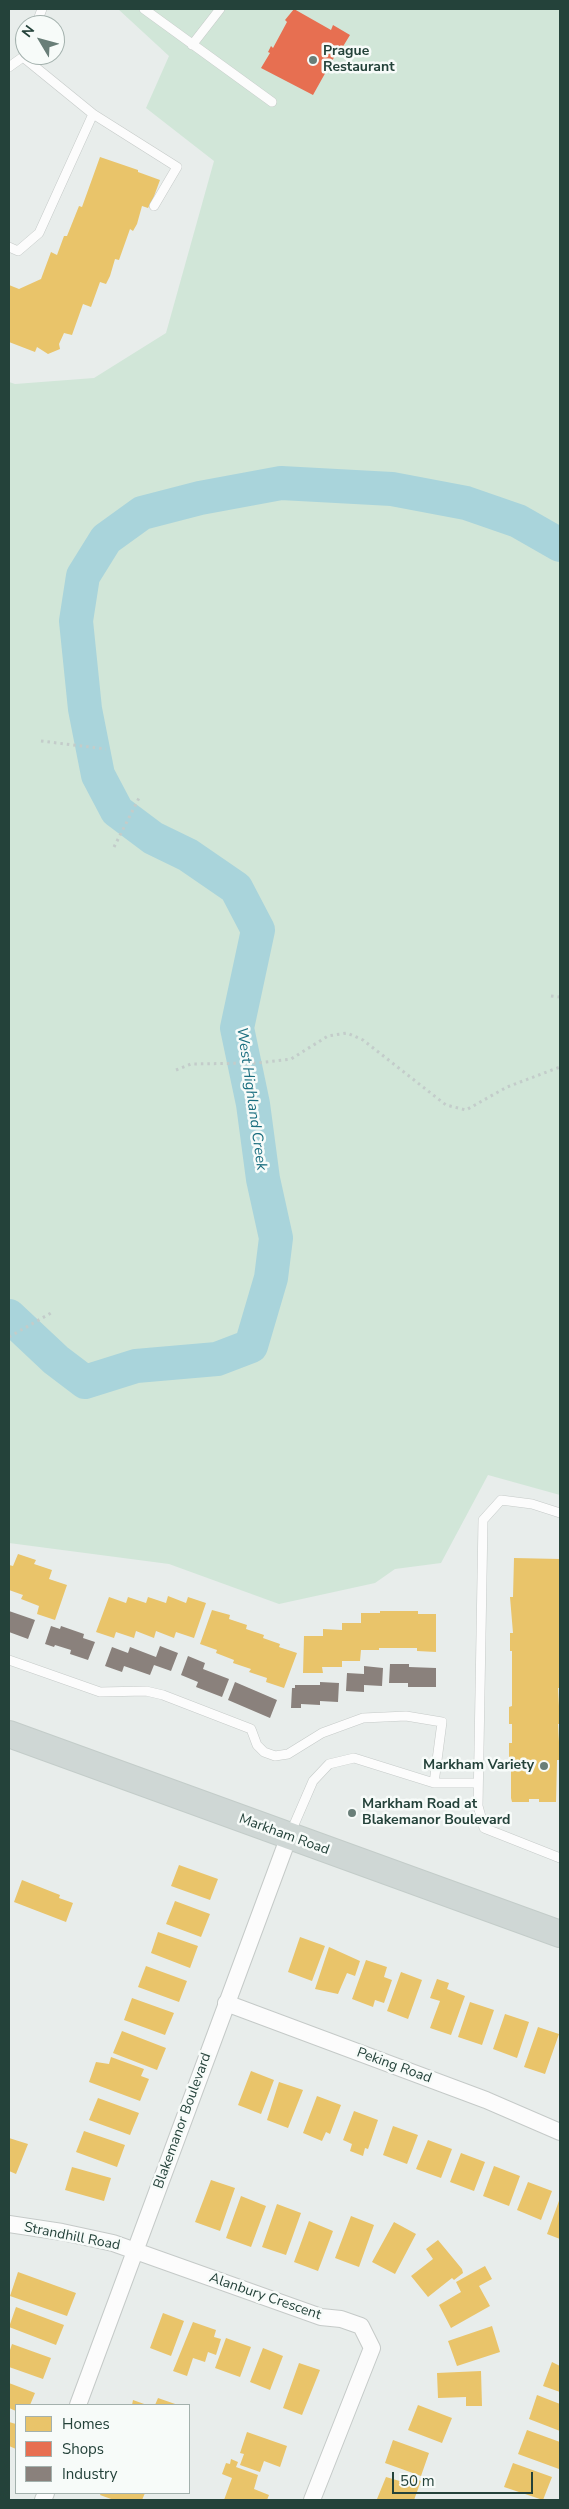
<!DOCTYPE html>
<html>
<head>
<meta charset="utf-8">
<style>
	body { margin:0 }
	#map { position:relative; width:569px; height:2509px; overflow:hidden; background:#e8edeb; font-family:"Nunito Sans",sans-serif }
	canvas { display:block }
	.frame { position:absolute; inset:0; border:10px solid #24423a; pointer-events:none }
	.legend { position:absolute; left:15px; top:2404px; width:175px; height:90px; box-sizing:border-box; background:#f7fbf9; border:1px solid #a3b1ad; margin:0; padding:6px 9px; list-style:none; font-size:15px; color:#24423a }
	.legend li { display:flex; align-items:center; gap:10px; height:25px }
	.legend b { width:25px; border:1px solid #a3b1ad }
	.north { position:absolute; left:15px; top:15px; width:50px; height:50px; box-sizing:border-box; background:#f7fbf9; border:1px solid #a3b1ad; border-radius:50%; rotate:307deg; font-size:14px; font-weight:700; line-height:20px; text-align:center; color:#24423a }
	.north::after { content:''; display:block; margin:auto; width:18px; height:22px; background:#697e78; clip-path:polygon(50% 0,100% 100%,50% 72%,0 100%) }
	.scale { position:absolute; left:392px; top:2472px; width:141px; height:22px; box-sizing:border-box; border:2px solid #24423a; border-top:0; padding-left:6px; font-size:15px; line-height:18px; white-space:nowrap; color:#24423a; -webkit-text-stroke:4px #f7fbf9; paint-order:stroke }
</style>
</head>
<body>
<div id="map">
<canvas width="569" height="2509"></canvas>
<div class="frame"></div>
<ul class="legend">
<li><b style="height:14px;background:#e9c46a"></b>Homes</li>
<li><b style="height:14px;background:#e76f51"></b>Shops</li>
<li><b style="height:14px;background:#8a817c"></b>Industry</li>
</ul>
<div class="north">N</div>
<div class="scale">50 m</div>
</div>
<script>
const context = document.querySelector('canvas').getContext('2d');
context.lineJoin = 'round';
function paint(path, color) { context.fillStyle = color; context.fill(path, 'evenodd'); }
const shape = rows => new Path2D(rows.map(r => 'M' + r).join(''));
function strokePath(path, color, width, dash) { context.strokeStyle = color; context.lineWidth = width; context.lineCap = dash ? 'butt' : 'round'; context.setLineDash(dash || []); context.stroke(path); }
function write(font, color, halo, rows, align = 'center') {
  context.font = font + ' "Nunito Sans",sans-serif'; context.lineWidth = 5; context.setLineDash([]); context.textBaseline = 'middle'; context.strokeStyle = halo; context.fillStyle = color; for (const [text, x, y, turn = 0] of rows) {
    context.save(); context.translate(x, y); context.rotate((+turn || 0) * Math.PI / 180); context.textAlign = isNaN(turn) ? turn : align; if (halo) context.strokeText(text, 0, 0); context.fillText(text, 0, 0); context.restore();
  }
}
paint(shape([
	[118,9,560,9,560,1495,488,1475,441,1563,395,1569,375,1583,279,1604,169,1564,9,1543,9,382,15,384,94,378,166,333,214,161,146,108,169,56]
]), '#d1e6d8');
paint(shape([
	[100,157,138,170,138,172,160,180,153,199,148,208,142,206,137,224,133,231,130,229,119,260,115,259,110,276,106,284,100,282,91,307,83,304,72,335,64,333,59,344,60,349,48,354,37,347,35,352,9,342,9,285,19,289,41,279,51,252,57,255,64,236,67,236,79,206,82,207],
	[18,1554,36,1560,34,1564,52,1570,49,1579,67,1585,55,1620,37,1614,39,1606,21,1599,23,1595,9,1590,9,1565,13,1566],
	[514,1558,560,1559,560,1688,558,1688,560,1724,558,1724,560,1760,557,1760,556,1802,539,1802,539,1799,529,1799,529,1802,512,1802,511,1798,511,1760,509,1760,509,1743,512,1743,512,1724,509,1724,509,1707,512,1706,512,1651,510,1651,510,1633,513,1633,510,1597,513,1597],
	[168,1596,186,1603,188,1597,206,1603,194,1638,176,1632,174,1638,156,1631,154,1638,136,1631,134,1638,116,1632,114,1638,96,1632,109,1597,126,1603,128,1597,146,1603,148,1597,166,1603],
	[212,1610,230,1615,229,1619,247,1625,246,1629,264,1635,263,1638,280,1644,279,1647,297,1653,284,1688,266,1682,267,1678,249,1672,251,1669,233,1663,234,1660,216,1653,217,1650,200,1644],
	[380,1611,418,1611,418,1614,436,1614,436,1652,417,1651,417,1648,379,1648,379,1650,361,1650,360,1661,342,1661,342,1667,322,1667,323,1673,303,1673,304,1636,323,1636,323,1629,342,1630,342,1623,361,1623,361,1613,380,1613],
	[179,1865,218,1879,210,1900,171,1886],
	[22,1880,60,1895,59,1898,73,1903,66,1922,14,1902],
	[175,1901,210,1914,201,1937,166,1924],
	[158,1932,198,1946,190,1968,151,1953],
	[300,1937,325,1946,312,1981,288,1972],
	[329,1947,360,1961,355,1976,347,1973,338,1994,315,1989],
	[366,1960,387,1967,384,1977,392,1980,384,2003,375,2000,373,2007,352,1999],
	[146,1966,187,1981,179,2002,138,1987],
	[401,1972,422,1980,408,2019,387,2011],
	[437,1979,449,1983,447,1989,465,1996,451,2035,430,2028,440,2001,430,1998],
	[132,1998,174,2013,165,2035,124,2020],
	[470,2002,494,2010,482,2045,458,2037],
	[505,2014,529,2022,517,2058,493,2049],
	[538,2027,559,2034,545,2074,524,2067],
	[122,2031,166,2048,157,2070,113,2053],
	[111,2057,144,2069,141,2076,149,2079,140,2101,89,2082,96,2062,109,2064],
	[251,2071,274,2080,261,2114,238,2105],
	[279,2082,303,2090,288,2128,267,2120],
	[317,2096,341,2105,330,2134,326,2132,322,2141,303,2133],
	[98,2098,139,2113,130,2135,89,2120],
	[354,2111,378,2120,368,2149,365,2148,363,2156,350,2151,352,2144,343,2140],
	[393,2126,418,2135,407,2164,383,2155],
	[84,2131,125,2145,117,2167,76,2152],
	[9,2138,28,2144,16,2174,9,2171],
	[428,2140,452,2149,441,2178,416,2169],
	[461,2153,485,2162,474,2191,450,2182],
	[494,2166,520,2176,509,2206,483,2196],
	[72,2167,111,2178,104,2201,65,2190],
	[211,2180,235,2188,220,2231,195,2222],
	[528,2182,552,2191,541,2220,517,2210],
	[241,2196,266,2206,251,2247,226,2238],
	[560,2198,560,2239,547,2234],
	[277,2204,301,2213,286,2255,262,2247],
	[351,2216,374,2225,359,2267,335,2258],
	[309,2221,333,2231,318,2271,294,2262],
	[394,2222,416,2234,395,2274,372,2262],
	[438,2240,462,2269,463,2273,454,2280,452,2278,428,2297,411,2276,433,2259,426,2249],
	[485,2266,492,2279,479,2286,490,2306,451,2328,439,2305,461,2292,456,2282],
	[18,2272,76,2293,67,2316,10,2296],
	[16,2307,64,2325,56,2345,9,2327],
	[163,2313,184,2321,171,2356,150,2348],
	[193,2322,216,2330,214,2337,221,2339,216,2355,208,2352,205,2362,193,2358,187,2376,173,2371],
	[492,2326,500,2352,457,2366,448,2341],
	[226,2338,251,2347,240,2377,215,2368],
	[12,2344,51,2358,43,2379,9,2367,9,2353],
	[263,2348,283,2356,270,2390,250,2382],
	[552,2362,560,2366,560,2392,543,2386],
	[299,2363,320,2370,302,2415,283,2408],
	[481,2371,482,2406,466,2406,466,2397,438,2398,437,2373],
	[9,2383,35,2393,30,2405,16,2405,16,2411,9,2408],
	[537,2395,560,2404,560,2431,529,2419],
	[158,2398,178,2405,155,2405],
	[133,2400,147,2405,132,2405],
	[418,2405,452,2418,442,2443,408,2430],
	[9,2422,16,2424,16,2449,9,2446],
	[527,2430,560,2442,559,2469,518,2454],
	[247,2432,287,2446,280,2467,264,2461,260,2472,240,2465,244,2454,240,2453],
	[393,2440,429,2453,421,2476,385,2463],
	[231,2459,238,2462,236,2467,258,2475,254,2489,269,2495,267,2500,224,2500,232,2478,222,2474,226,2463,230,2464],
	[513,2463,552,2477,543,2500,504,2487],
	[406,2475,421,2481,414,2500,377,2499,386,2477,403,2482],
	[101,2493,145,2493,142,2500,114,2500,100,2495]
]), '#e9c46a');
paint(shape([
	[294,9,331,30,333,25,350,35,339,53,337,52,313,95,261,68,270,53,268,52,271,46,273,48,287,22,285,20]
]), '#e76f51');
paint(shape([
	[9,1611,35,1620,28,1639,9,1632],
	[51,1626,60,1629,61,1626,84,1634,83,1638,95,1642,88,1660,70,1654,71,1650,55,1645,54,1647,45,1644],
	[160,1646,178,1653,171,1671,154,1665,150,1675,124,1666,122,1672,105,1666,112,1647,128,1653,130,1647,156,1657],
	[188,1656,205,1663,203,1669,229,1679,222,1697,196,1687,198,1682,181,1675],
	[390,1664,409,1664,409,1667,436,1668,436,1687,408,1687,408,1683,389,1683],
	[364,1666,383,1668,382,1686,364,1685,364,1692,346,1691,347,1673,364,1674],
	[235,1682,277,1700,270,1718,228,1700],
	[320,1682,339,1683,338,1702,320,1701,320,1705,301,1704,301,1708,291,1708,292,1688,295,1688,295,1685,320,1685]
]), '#8a817c');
strokePath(shape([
	[9,1316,56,1360,85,1382,136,1366,217,1359,251,1346,271,1278,276,1238,263,1179,253,1104,237,1028,258,930,236,888,188,855,153,838,117,811,98,775,85,709,76,621,83,576,106,539,142,513,200,498,281,483,392,489,466,503,518,521,560,545]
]), '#a9d4db', 34);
const lane = shape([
	[144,9,272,102],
	[36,25,42,9],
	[192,45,220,9],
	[9,67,23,57,25,53],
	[93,114,177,167,154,206],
	[9,247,18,251,39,233,93,114,23,57],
	[560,1513,532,1504,501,1500,483,1520,478,1806,484,1828,560,1858],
	[9,1660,100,1692,146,1691,163,1695,251,1729,257,1745,264,1752,275,1756,288,1754,322,1733,363,1718,406,1716,442,1722,434,1783,354,1758,329,1764,313,1781,290,1834],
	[434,1783,478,1783]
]);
const street = shape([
	[226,2003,486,2100,560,2132],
	[9,2224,62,2232,113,2243,321,2317,341,2319,361,2326,372,2348,312,2500],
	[78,2405,289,1836],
	[43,2500,46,2493]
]);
const primary = shape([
	[9,1734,560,1934]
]);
strokePath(lane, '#c5cac8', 10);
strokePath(street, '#c5cac8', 18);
strokePath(primary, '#c3ccc9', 28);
strokePath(shape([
	[41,741,106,749],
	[114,847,139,798],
	[551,996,560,997],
	[176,1070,191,1064,257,1063,291,1059,328,1036,347,1033,363,1040,446,1105,466,1110,507,1087,560,1067],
	[9,1337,51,1313]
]), '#c3ccca', 3, [2.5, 4]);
strokePath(lane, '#fcfcfc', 9);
strokePath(street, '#fcfcfc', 16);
strokePath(primary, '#cfd7d5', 26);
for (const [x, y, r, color] of [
	[313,60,5,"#697e78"],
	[544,1766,5,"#697e78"],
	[352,1813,5,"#697e78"]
]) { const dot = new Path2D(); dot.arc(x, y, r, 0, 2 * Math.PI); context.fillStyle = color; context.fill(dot); strokePath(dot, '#f7fbf9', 2); }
write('bold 14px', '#24423a', '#f7fbf9', [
	["Prague",323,52],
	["Restaurant",323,68],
	["Markham Variety",534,1766,"right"],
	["Markham Road at",362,1805],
	["Blakemanor Boulevard",362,1821]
], 'left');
write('14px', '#24423a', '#f7fbf9', [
	["Markham Road",284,1835,20],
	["Peking Road",394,2066,20],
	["Blakemanor Boulevard",183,2121,-70],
	["Strandhill Road",72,2237,11],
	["Alanbury Crescent",265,2297,19]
]);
write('italic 15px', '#1c6f80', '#f7fbf9', [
	["West Highland Creek",251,1099,82]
]);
</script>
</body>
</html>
